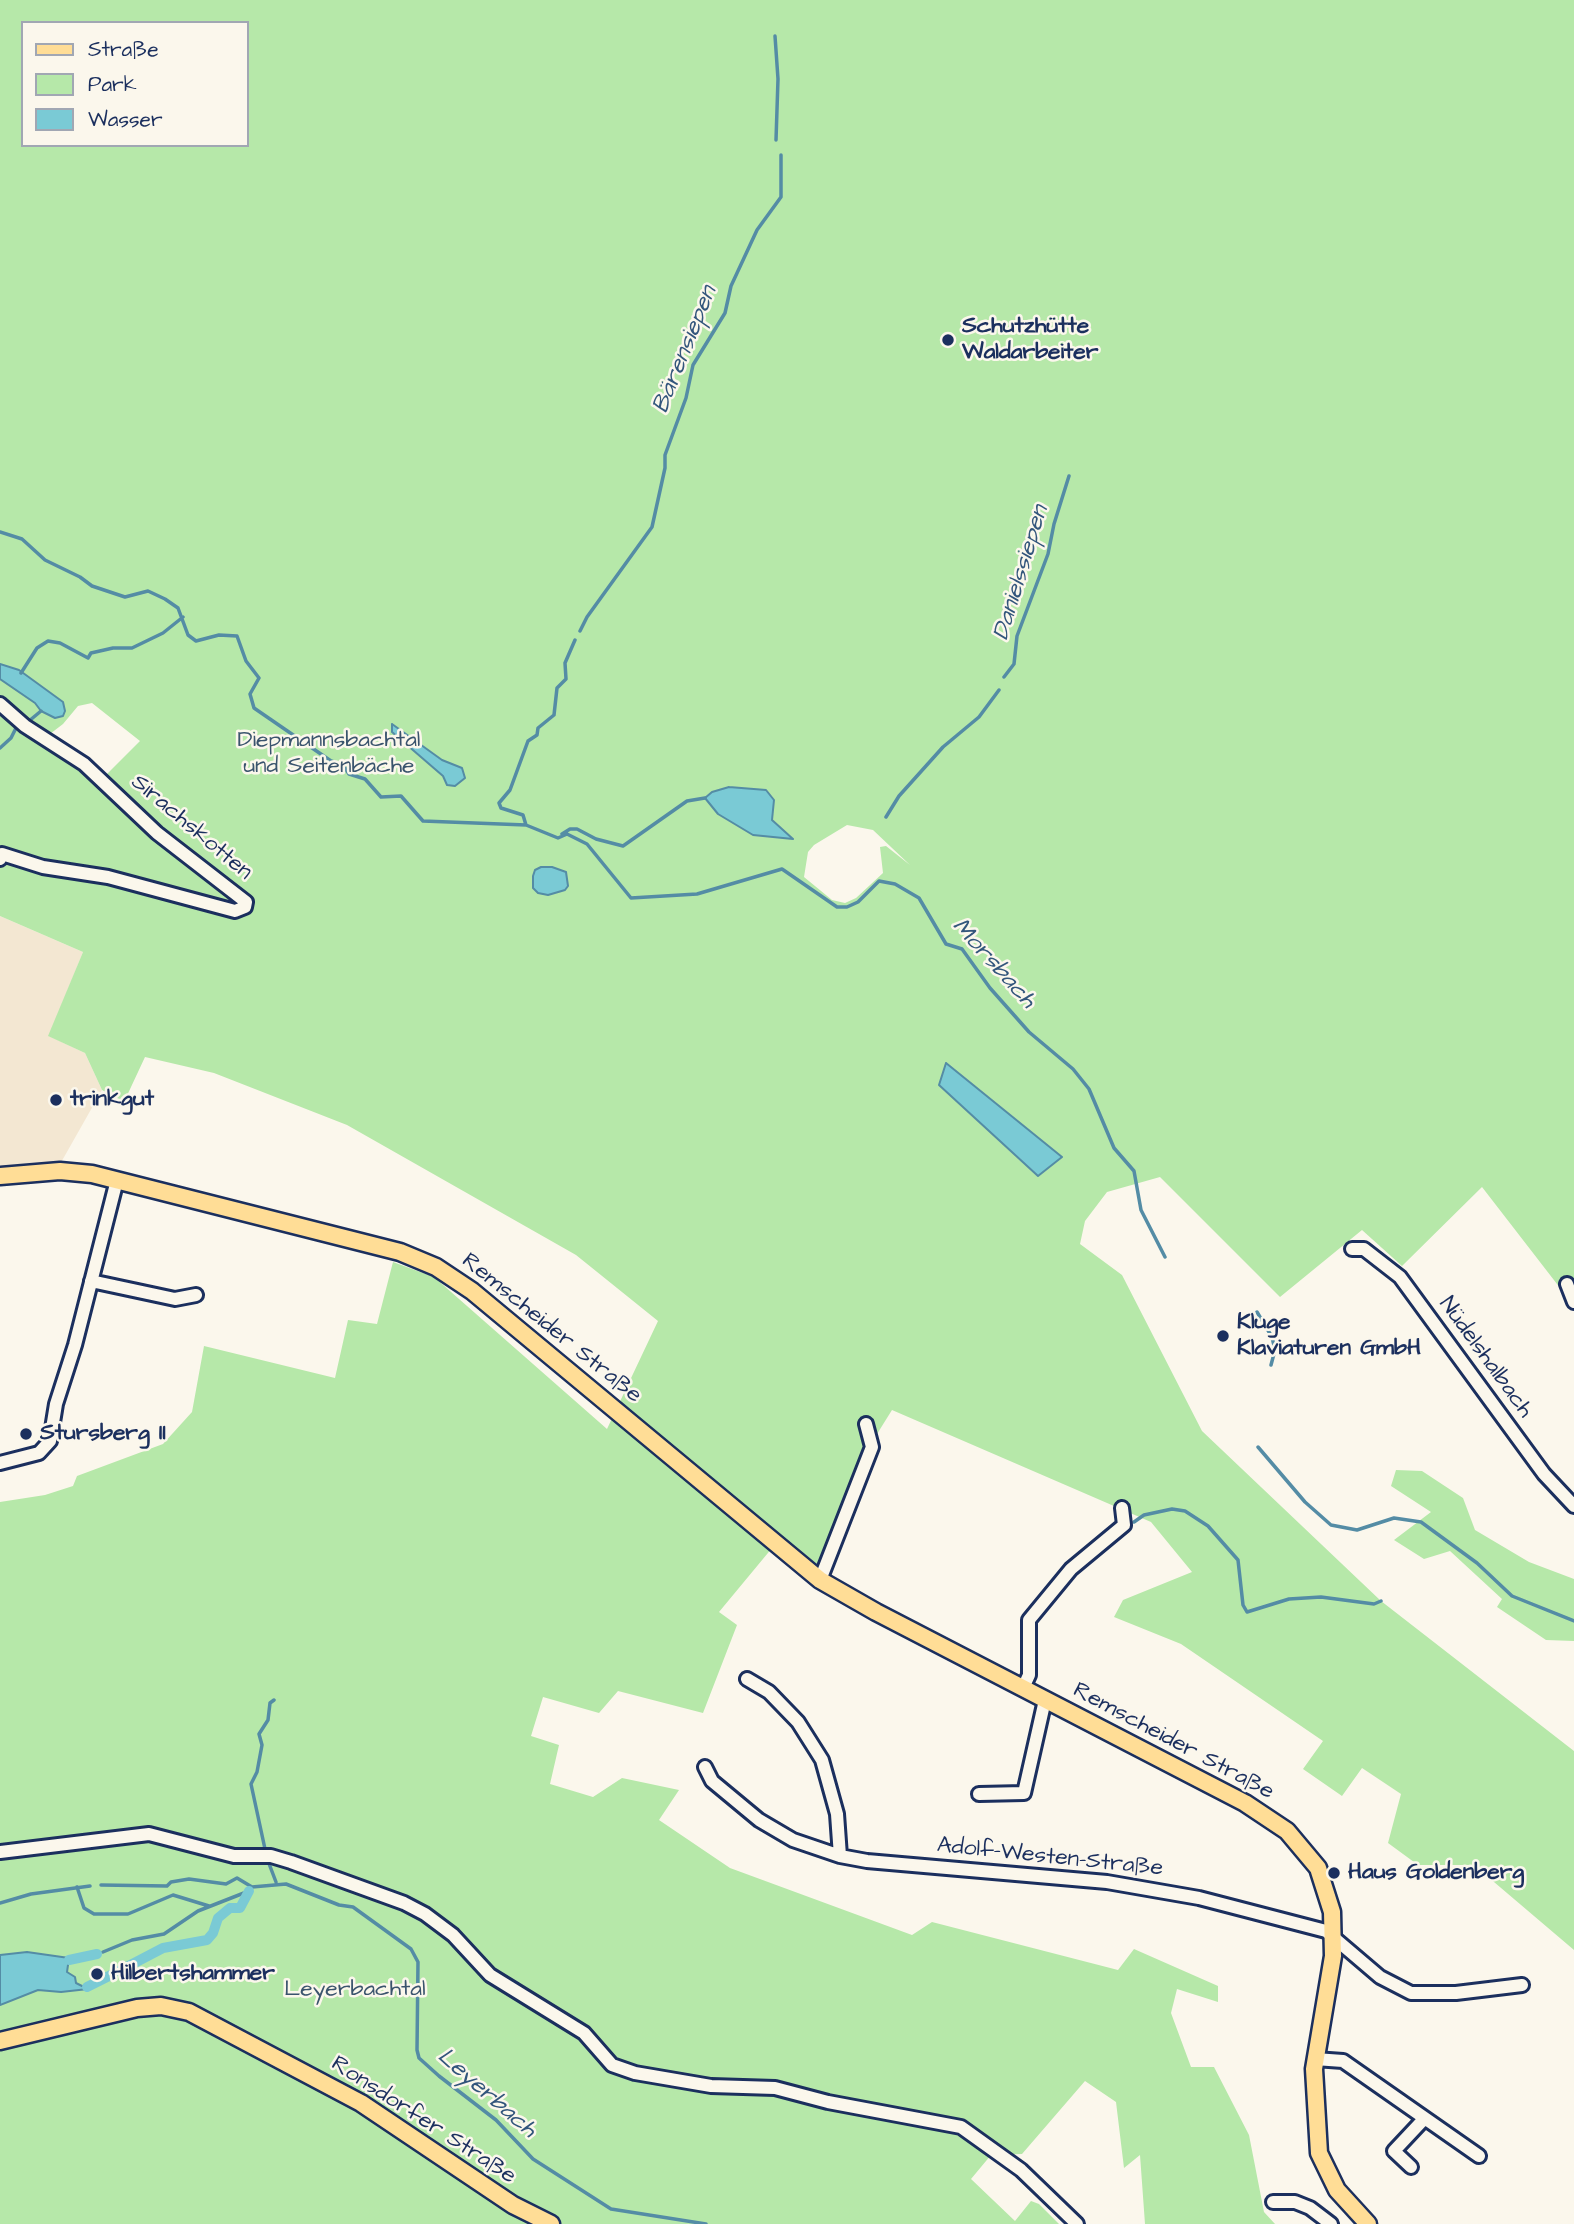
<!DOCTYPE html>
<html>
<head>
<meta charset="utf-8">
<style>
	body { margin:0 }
	#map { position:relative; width:1574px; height:2224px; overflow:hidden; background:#fbf7ec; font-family:"Architects Daughter",sans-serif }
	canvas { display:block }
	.legend { position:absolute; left:21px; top:21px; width:228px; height:126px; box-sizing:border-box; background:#fbf7ec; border:2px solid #a1a7b3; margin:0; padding:9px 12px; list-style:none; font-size:21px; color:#1b2f5e }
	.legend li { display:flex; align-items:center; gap:14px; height:35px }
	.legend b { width:35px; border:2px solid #a1a7b3 }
</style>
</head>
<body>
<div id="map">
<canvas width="1574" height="2224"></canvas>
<ul class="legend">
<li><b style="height:9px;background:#ffdd96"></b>Straße</li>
<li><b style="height:19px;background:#b6e8a9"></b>Park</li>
<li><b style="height:19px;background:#7acad5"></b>Wasser</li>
</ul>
</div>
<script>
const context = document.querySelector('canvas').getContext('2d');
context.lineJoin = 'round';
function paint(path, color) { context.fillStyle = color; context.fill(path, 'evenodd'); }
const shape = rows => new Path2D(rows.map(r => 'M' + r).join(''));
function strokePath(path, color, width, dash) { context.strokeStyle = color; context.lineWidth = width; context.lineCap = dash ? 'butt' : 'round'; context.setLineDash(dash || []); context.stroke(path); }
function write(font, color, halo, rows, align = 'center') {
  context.font = font + ' "Architects Daughter",sans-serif'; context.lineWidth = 5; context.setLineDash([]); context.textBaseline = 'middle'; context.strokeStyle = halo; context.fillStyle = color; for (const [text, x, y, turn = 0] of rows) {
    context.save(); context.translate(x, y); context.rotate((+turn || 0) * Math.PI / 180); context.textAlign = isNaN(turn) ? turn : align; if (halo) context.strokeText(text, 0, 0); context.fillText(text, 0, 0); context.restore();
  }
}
paint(shape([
	[0,916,83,952,49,1036,85,1053,102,1090,59,1166,0,1171]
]), '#f3e7d2');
paint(shape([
	[0,0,1574,0,1574,1306,1482,1187,1402,1266,1362,1230,1280,1297,1160,1177,1107,1192,1085,1221,1080,1244,1122,1275,1202,1431,1381,1601,1574,1751,1574,1950,1474,1865,1418,1865,1388,1843,1401,1794,1362,1768,1342,1796,1303,1769,1323,1741,1181,1644,1114,1617,1123,1600,1192,1572,1151,1522,892,1410,872,1442,818,1565,782,1536,719,1612,737,1625,703,1713,618,1691,599,1713,543,1697,531,1736,559,1745,550,1784,593,1797,622,1778,679,1790,659,1820,730,1868,912,1935,932,1922,1118,1970,1134,1949,1218,1986,1218,2002,1177,1989,1171,2013,1191,2067,1214,2067,1249,2135,1264,2212,1275,2224,1145,2224,1140,2155,1124,2168,1116,2102,1085,2081,1022,2154,991,2155,971,2179,1015,2221,1031,2201,1039,2204,1059,2224,0,2224,0,1502,45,1495,73,1486,77,1476,163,1444,192,1412,204,1346,335,1378,348,1320,377,1324,393,1262,434,1277,607,1429,658,1321,576,1255,347,1125,214,1073,145,1057,124,1102,102,1090,85,1053,48,1036,83,952,0,916,0,679,35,703,41,711,55,718,63,716,60,702,19,670,0,664],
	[23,23,247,23,247,145,23,145],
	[92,703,140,741,100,781,46,737,63,724,78,706],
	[847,825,873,830,910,865,886,846,880,847,883,873,856,898,845,903,832,900,804,877,808,852,814,845],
	[1396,1470,1422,1471,1463,1498,1475,1530,1529,1562,1574,1579,1574,1641,1546,1640,1497,1607,1502,1599,1450,1551,1424,1559,1394,1540,1431,1512,1391,1486]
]), '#b6e8a9');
const water = shape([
	[0,664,19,670,63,702,65,711,63,716,55,718,41,711,35,703,0,679,0,664],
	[392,724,442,760,462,768,465,778,455,786,447,785,443,776,392,732,392,724],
	[729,787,766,790,774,800,772,820,793,839,753,835,718,814,705,798,712,792,729,787],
	[541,867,552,867,566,872,568,886,565,890,548,895,538,893,533,888,533,876,535,870,541,867],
	[946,1063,1062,1157,1038,1176,939,1085,946,1063],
	[27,1952,69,1958,67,1972,75,1977,76,1983,88,1989,61,1992,38,1990,0,2005,0,1955,27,1952]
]);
paint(water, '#7acad5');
strokePath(water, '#548ca5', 2);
strokePath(shape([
	[775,36,778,79,776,140],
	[0,532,22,539,45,560,80,577,92,586,125,597,148,591,165,599,178,608,188,635,196,641,219,635,237,636,246,661,259,678,250,694,254,708,331,761,343,765,349,774,365,779,381,797,401,796,423,821,526,825,558,838,567,834,587,844,631,898,697,894,782,869,837,907,847,907,858,902,879,881,895,884,919,898,946,944,962,949,990,988,1029,1032,1073,1069,1089,1089,1114,1148,1134,1171,1141,1210,1165,1257],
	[580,631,587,617,652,527,665,468,665,455,686,398,693,365,725,313,731,286,757,230,781,197,781,155],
	[21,673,37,648,48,641,60,643,88,658,91,653,113,648,132,648,163,633,183,617],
	[1004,677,1014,664,1017,636,1048,554,1054,524,1069,476],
	[29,721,41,711],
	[0,748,11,738,17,726],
	[886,817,899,796,943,747,979,717,999,690],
	[526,825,523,815,501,808,499,803,510,790,528,741,537,735,538,728,554,715,557,688,566,679,565,663,575,640],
	[562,834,570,829,577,829,596,839,623,846,687,801,705,798],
	[1257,1312,1272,1337,1275,1350,1271,1365],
	[1258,1447,1305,1502,1331,1525,1357,1530,1394,1518,1421,1522,1477,1563,1512,1596,1574,1621],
	[1134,1522,1144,1515,1172,1509,1185,1511,1208,1526,1238,1560,1243,1605,1247,1612,1289,1599,1321,1597,1374,1604,1381,1601],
	[265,1849,251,1784,257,1772,262,1745,259,1734,268,1720,270,1703,274,1700],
	[268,1861,276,1882],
	[101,1885,167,1886,171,1882,189,1879,226,1884,237,1878,252,1887,286,1884,339,1905,353,1907,411,1949,418,1962,417,2050,419,2058,439,2076,496,2120,533,2159,611,2209,706,2224],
	[77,1887,84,1908,94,1914,128,1914,173,1895,209,1906],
	[0,1903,31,1894,90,1886],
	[103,1952,132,1940,164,1934,198,1911,249,1891,252,1887]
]), '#548ca5', 3.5);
strokePath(shape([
	[69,1960,97,1954],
	[119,1971,163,1948,207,1940,213,1933,218,1918,230,1908,240,1908,249,1891],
	[87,1987,111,1975]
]), '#7acad5', 10);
const minor = shape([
	[0,704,25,726,84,764,157,833,246,902,245,907,235,911,108,877,43,867,2,854,0,859],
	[1352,1249,1364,1249,1400,1277,1544,1474,1574,1506],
	[91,1281,175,1299,196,1295],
	[1567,1284,1574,1302],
	[0,1463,39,1453,50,1441,56,1404,75,1345,117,1180],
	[820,1580,872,1447,866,1424],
	[747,1679,769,1692,798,1722,822,1760,837,1814,840,1856],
	[1023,1688,1029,1675,1029,1620,1071,1569,1124,1525,1122,1508],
	[705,1767,712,1781,759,1820,793,1840,840,1856,867,1861,1107,1882,1199,1898,1326,1931,1380,1977,1411,1993,1456,1993,1522,1985],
	[979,1794,1024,1793,1045,1700],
	[0,1852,149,1834,234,1856,271,1856,291,1862,404,1903,425,1914,453,1935,490,1975,584,2033,612,2065,635,2073,711,2086,775,2088,828,2102,961,2127,1021,2170,1077,2224],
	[1315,2059,1343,2061,1479,2156],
	[1411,2167,1394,2151,1424,2119],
	[1273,2202,1295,2202,1310,2208,1331,2224]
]);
const major = shape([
	[0,1176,60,1171,92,1174,400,1252,436,1267,472,1291,820,1580,876,1612,1245,1803,1287,1831,1318,1868,1332,1912,1333,1956,1314,2069,1319,2153,1337,2190,1368,2224],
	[0,2041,137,2008,161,2006,189,2012,361,2103,513,2205,551,2224]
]);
strokePath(minor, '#1b2f5e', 18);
strokePath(major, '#1b2f5e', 21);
strokePath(minor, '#fbf7ec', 12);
strokePath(major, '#ffdd96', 16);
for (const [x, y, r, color] of [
	[948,340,7,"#1b2f5e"],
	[56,1100,7,"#1b2f5e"],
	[1223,1336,7,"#1b2f5e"],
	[26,1434,7,"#1b2f5e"],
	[1334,1873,7,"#1b2f5e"],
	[97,1974,7,"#1b2f5e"]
]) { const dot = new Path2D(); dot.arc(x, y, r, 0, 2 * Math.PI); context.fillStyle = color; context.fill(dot); strokePath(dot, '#fbf7ec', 2.5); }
write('bold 23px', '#1b2f5e', '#fbf7ec', [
	["Schutzhütte",962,327],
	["Waldarbeiter",962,353],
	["trinkgut",70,1100],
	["Kluge",1237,1323],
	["Klaviaturen GmbH",1237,1349],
	["Stursberg II",40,1434],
	["Haus Goldenberg",1348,1873],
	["Hilbertshammer",111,1974]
], 'left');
write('23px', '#3a546d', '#fbf7ec', [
	["Diepmannsbachtal",329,741],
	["und Seitenbäche",329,767],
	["Leyerbachtal",355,1990]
]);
write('23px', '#1b2f5e', '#fbf7ec', [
	["Sirachskotten",191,828,40],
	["Remscheider Straße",551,1329,39],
	["Nüdelshalbach",1485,1358,54],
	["Remscheider Straße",1173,1742,28],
	["Adolf-Westen-Straße",1050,1858,6],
	["Ronsdorfer Straße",423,2121,33]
]);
write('italic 24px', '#33567c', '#fbf7ec', [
	["Bärensiepen",686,350,-68],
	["Danielssiepen",1022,573,-73],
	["Morsbach",993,964,48],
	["Leyerbach",486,2094,41]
]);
</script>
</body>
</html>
